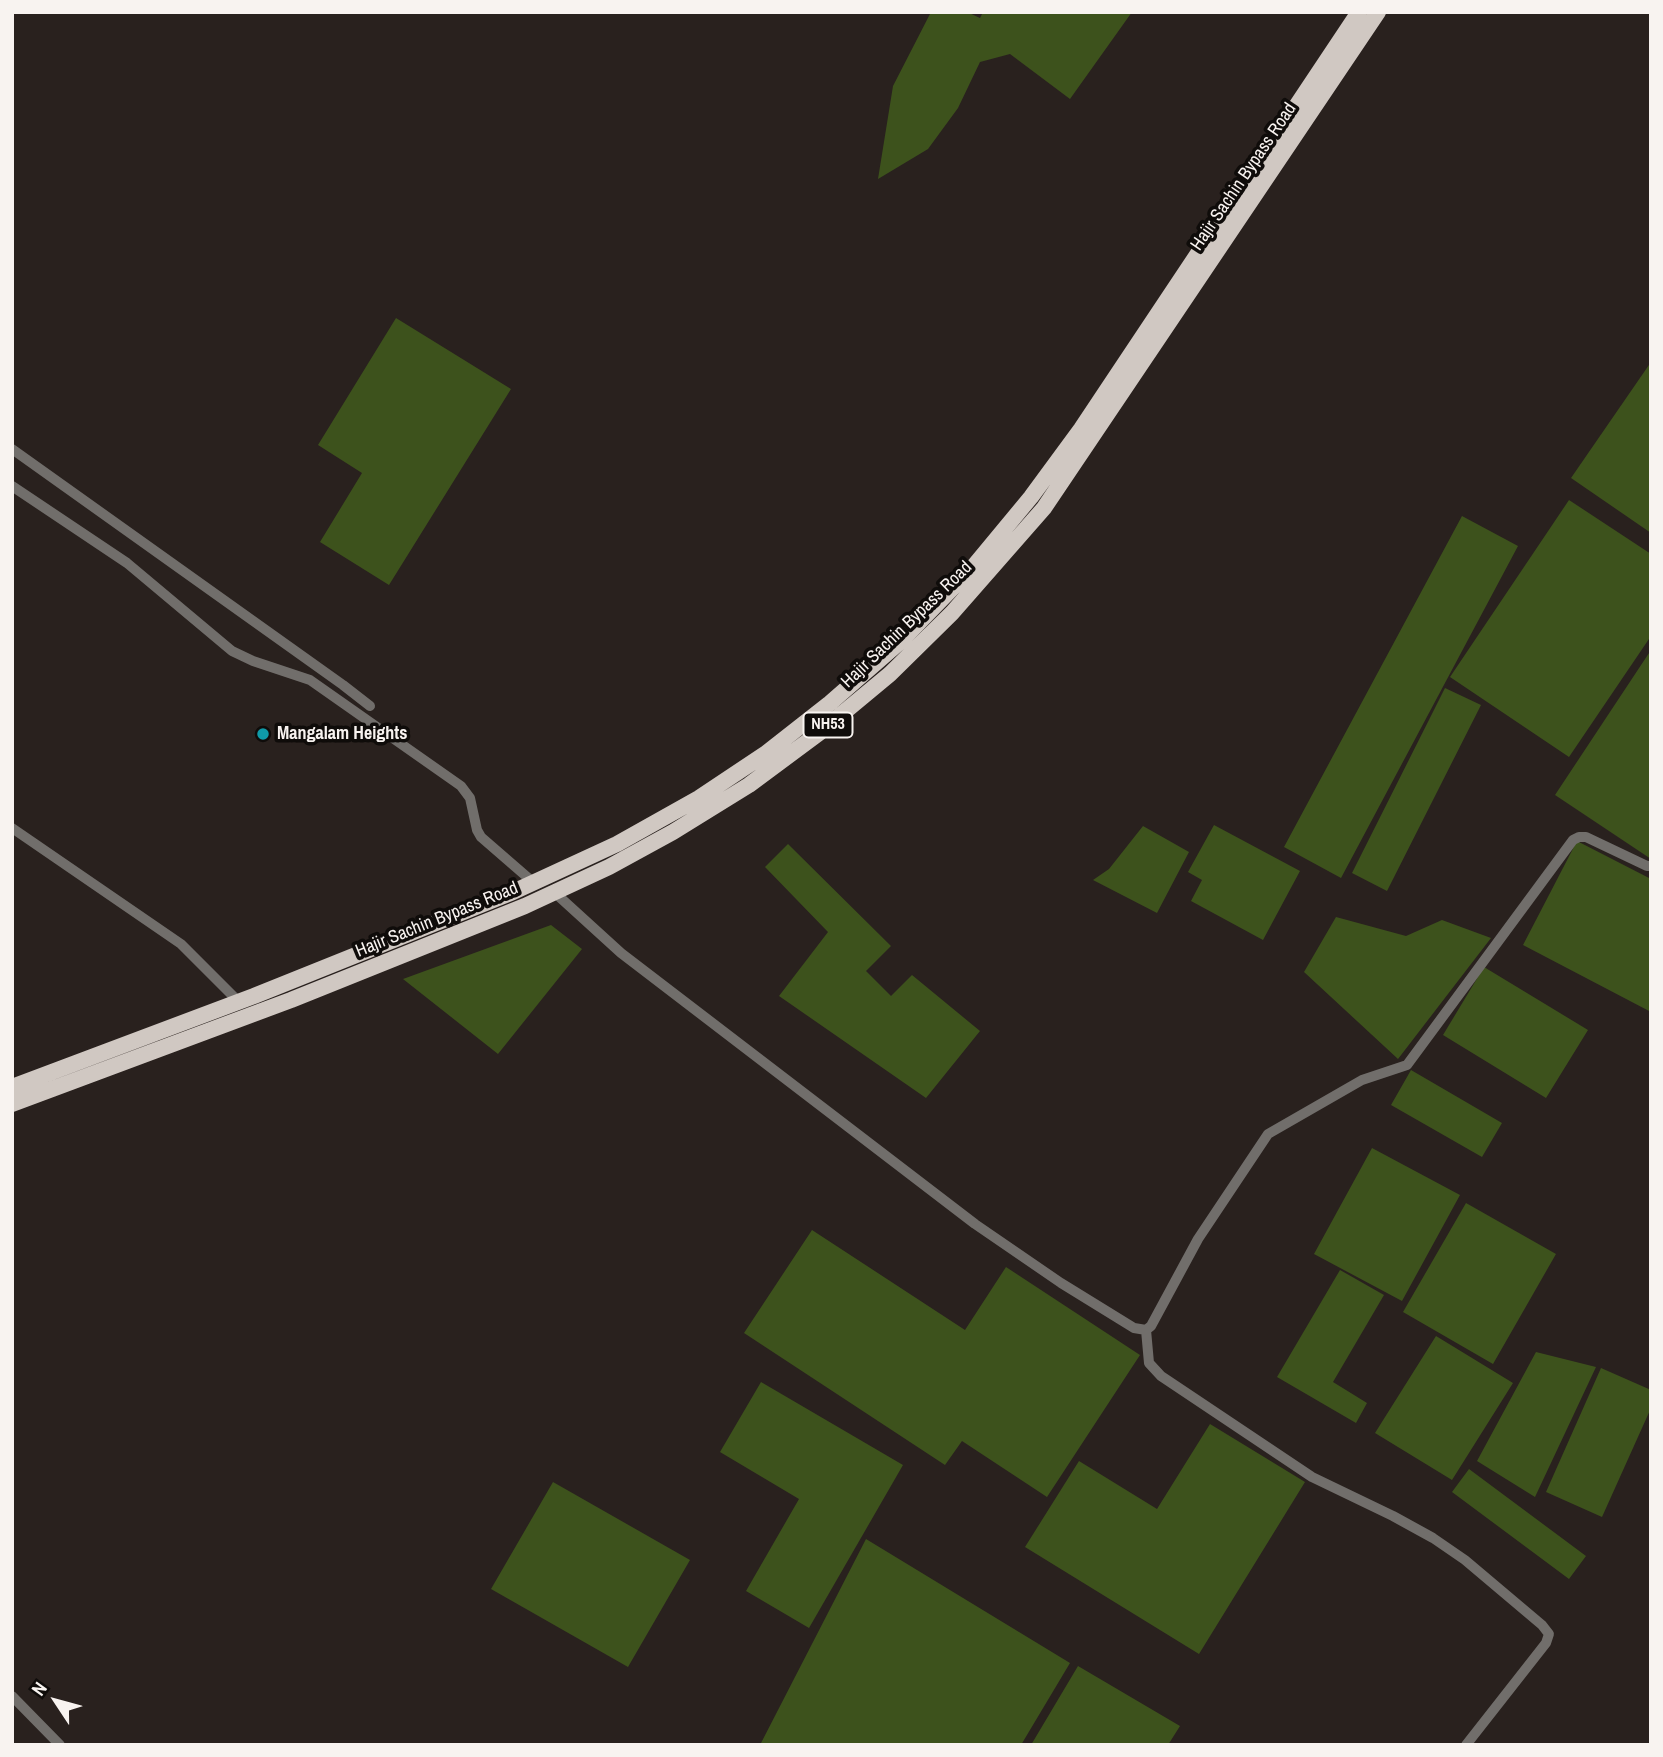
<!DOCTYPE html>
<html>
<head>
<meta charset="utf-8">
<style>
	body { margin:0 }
	#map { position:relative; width:1663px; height:1757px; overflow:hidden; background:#29211e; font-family:"Archivo Narrow",sans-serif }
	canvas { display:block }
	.frame { position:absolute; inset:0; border:14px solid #f8f3f0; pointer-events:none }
	.north { position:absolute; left:21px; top:1666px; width:70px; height:70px; -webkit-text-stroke:5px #0f0c0a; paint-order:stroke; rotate:306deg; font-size:19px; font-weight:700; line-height:28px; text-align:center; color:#f8f3f0 }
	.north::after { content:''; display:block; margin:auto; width:24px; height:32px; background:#f8f3f0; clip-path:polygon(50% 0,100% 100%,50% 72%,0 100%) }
</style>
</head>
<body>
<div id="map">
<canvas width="1663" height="1757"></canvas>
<div class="frame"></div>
<div class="north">N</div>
</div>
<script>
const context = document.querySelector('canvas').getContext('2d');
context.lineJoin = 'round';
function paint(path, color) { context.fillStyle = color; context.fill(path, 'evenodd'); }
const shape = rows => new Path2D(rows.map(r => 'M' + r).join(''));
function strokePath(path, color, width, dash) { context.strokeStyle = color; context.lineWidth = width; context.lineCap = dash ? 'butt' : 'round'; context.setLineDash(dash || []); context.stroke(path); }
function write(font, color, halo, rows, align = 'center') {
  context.font = font + ' "Archivo Narrow",sans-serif'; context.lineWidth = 7; context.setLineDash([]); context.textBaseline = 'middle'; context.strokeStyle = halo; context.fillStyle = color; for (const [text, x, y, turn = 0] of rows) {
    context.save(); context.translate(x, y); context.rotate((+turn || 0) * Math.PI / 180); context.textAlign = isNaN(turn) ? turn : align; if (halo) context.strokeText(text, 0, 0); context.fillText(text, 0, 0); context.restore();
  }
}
paint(shape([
	[931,12,967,12,980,18,983,12,1132,12,1070,99,1010,54,980,62,958,108,928,149,878,179,893,86],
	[396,318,511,389,389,585,320,542,362,473,318,445],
	[1651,362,1651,533,1571,478],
	[1569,500,1651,554,1651,636,1569,757,1450,677],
	[1462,516,1518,546,1341,878,1284,847],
	[1651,650,1651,859,1555,795],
	[1445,688,1481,705,1387,891,1352,873],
	[1214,825,1300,871,1263,940,1191,901,1202,880,1188,872],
	[1143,826,1189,852,1157,913,1093,880,1109,869],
	[1577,841,1651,879,1651,1012,1523,945],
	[788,844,891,946,866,971,891,996,912,975,980,1031,926,1098,779,996,828,932,765,867],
	[1336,917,1406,936,1442,920,1491,938,1398,1059,1304,972],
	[551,925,582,949,498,1054,403,979],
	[1484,967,1588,1030,1546,1098,1443,1035],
	[1411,1070,1502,1123,1482,1157,1391,1105],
	[1372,1148,1460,1195,1402,1301,1314,1254],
	[1466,1203,1556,1254,1493,1364,1403,1312],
	[812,1230,965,1330,1006,1267,1140,1355,1047,1497,962,1441,945,1465,744,1333],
	[1340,1270,1384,1295,1333,1382,1367,1403,1356,1423,1277,1377],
	[1436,1336,1513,1383,1452,1480,1375,1433],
	[1536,1352,1596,1367,1535,1497,1477,1461],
	[1601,1368,1651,1390,1651,1408,1602,1517,1546,1492],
	[761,1382,903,1465,809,1628,746,1591,799,1499,720,1452],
	[1210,1424,1305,1482,1199,1654,1025,1547,1079,1461,1157,1509],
	[1469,1469,1586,1556,1569,1579,1452,1492],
	[553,1482,690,1560,628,1667,491,1589],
	[866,1539,1070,1663,1021,1745,760,1745],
	[1078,1666,1180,1726,1168,1745,1031,1745]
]), '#3d521c');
strokePath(shape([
	[12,449,343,685,370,706],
	[12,486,127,563,232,651,253,661,310,680,461,786,470,798,477,830,481,837,534,883],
	[12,828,181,944,239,1002],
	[554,892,621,953,975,1224,1061,1283,1134,1328,1146,1330,1151,1326,1198,1239,1268,1134,1362,1080,1407,1065,1573,840,1579,837,1586,837,1647,866,1651,866],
	[1146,1330,1149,1363,1161,1376,1312,1477,1393,1516,1433,1538,1465,1560,1542,1625,1549,1634,1546,1643,1466,1745],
	[12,1696,60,1745]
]), '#716e6b', 10);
strokePath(shape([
	[12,1087,254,996,513,892,617,844,699,798,765,754,830,703,901,641,973,567,1031,497,1081,429,1359,12],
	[12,1104,291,1000,525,906,609,867,673,832,749,785,819,733,890,674,952,613,1044,508,1378,12]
]), '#d0c8c2', 16);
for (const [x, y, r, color] of [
	[263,734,7,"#0f9aa8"]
]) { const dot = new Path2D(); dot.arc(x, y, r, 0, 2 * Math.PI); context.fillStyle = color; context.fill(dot); strokePath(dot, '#0f0c0a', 2.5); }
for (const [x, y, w] of [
	[828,725,49]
]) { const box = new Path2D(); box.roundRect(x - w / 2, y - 12.5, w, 25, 5); context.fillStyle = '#0f0c0a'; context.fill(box); strokePath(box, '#f8f3f0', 2); }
write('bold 16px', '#f8f3f0', null, [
	["NH53",828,725]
]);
write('18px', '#f8f3f0', '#0f0c0a', [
	["Hajir Sachin Bypass Road",1244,177,-56],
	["Hajir Sachin Bypass Road",907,625,-44],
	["Hajir Sachin Bypass Road",437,920,-22]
]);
write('bold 18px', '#f8f3f0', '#0f0c0a', [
	["Mangalam Heights",277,734]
], 'left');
</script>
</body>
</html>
